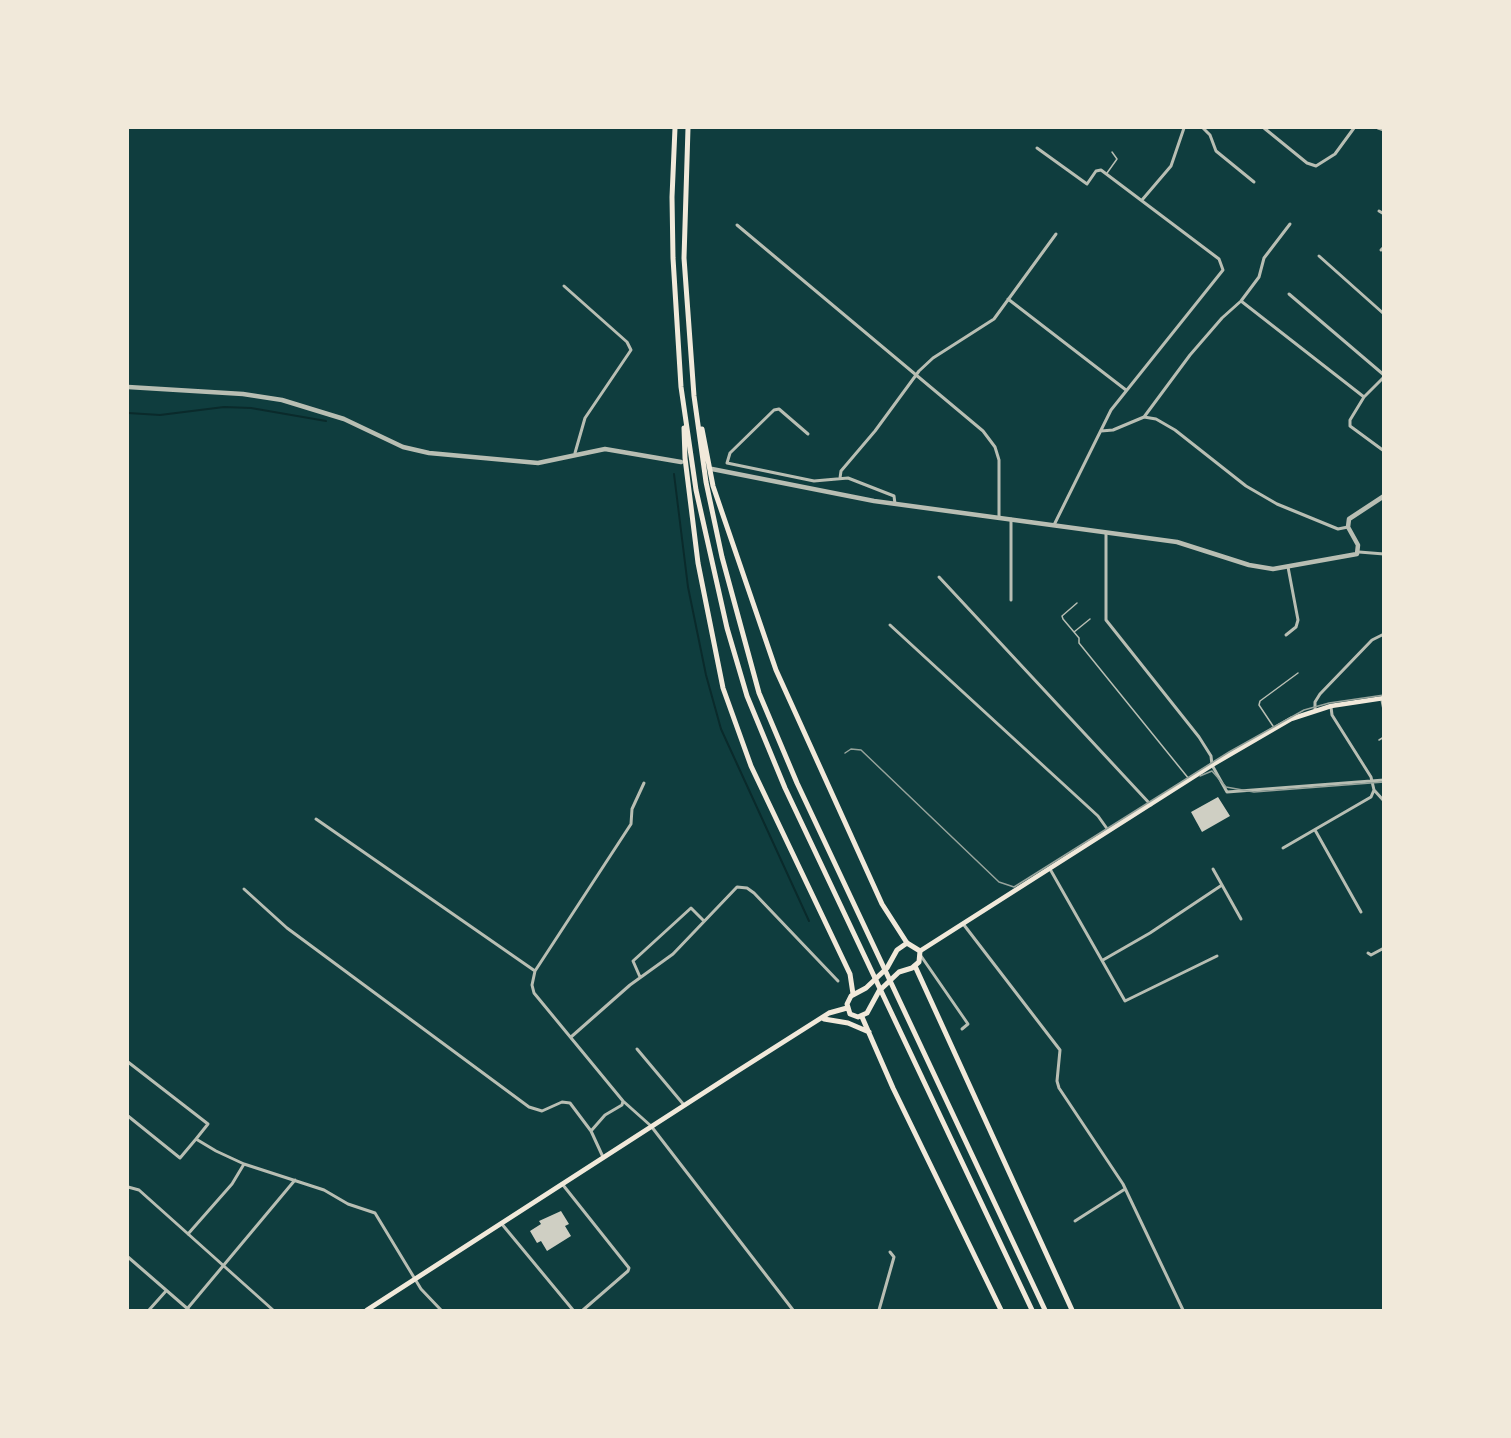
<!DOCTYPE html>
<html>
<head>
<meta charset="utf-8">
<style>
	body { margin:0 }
	#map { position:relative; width:1511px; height:1438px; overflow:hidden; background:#0f3d3e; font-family:Arial,sans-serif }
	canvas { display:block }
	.frame { position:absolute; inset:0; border:129px solid #f1e9da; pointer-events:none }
</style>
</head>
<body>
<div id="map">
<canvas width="1511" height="1438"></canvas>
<div class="frame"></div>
</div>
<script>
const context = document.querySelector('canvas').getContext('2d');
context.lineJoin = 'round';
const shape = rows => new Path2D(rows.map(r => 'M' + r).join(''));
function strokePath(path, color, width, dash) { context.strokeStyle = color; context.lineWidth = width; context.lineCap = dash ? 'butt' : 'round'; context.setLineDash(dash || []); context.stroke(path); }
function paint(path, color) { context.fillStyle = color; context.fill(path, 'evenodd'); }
strokePath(shape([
	[128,413,160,415,224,407,251,408,326,421],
	[674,474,688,587,706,675,721,729,809,921]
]), '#0a2a2b', 2);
paint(shape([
	[1218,797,1230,816,1202,832,1191,812],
	[561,1211,569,1224,565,1226,571,1236,547,1251,541,1241,537,1243,530,1231,541,1224,539,1221]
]), '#cfcfc3');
strokePath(shape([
	[1107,173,1117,159,1112,152],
	[1077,603,1062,616,1063,619,1079,638,1079,643,1189,779],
	[1074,632,1090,619],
	[1381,699,1384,714],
	[1273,726,1259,705,1260,701,1298,673],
	[1379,740,1384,737]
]), '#b8beb3', 1.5);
strokePath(shape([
	[1203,128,1210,135,1216,151,1254,182],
	[1264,128,1307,163,1316,166,1335,154,1354,128],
	[1378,128,1384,130],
	[1037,148,1087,184,1096,171,1101,170,1219,259,1223,270,1111,410,1054,525],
	[1142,200,1171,166,1184,128],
	[1379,211,1384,214],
	[737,225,983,431,995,447,999,460,999,517],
	[1381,250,1384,247],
	[1319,256,1384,314],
	[564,286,627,342,631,350,585,418,575,453],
	[1289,294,1384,375],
	[1008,299,1126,390],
	[1241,301,1364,397],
	[1384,377,1364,397,1350,420,1350,426,1384,451],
	[1144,417,1156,419,1175,430,1246,486,1277,504,1338,529,1348,527],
	[1101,431,1113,430,1144,417,1190,355,1222,318,1241,301,1259,277,1264,258,1290,224],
	[808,434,779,409,774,410,730,453,727,463,814,481,848,478,894,496,895,504],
	[840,478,841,471,875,431,919,371,933,358,994,319,1056,234],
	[1106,533,1106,620,1199,737,1211,756,1212,765,1227,792,1384,780],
	[1359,552,1384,554],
	[939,577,1151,805],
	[1011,600,1011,519],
	[890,625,1098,816,1108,830],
	[1286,635,1296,627,1298,620,1288,567],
	[1331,707,1332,715,1371,777,1374,790,1384,801],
	[1315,709,1315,702,1320,694,1372,640,1384,634],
	[316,819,535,971,532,985,534,993,623,1101,651,1126,793,1310],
	[1315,830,1361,912],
	[1283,848,1371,797,1374,790],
	[1050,869,1125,1001,1217,956],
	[1213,869,1222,885],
	[244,889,287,928,529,1107,542,1111,562,1102,570,1103,591,1131,603,1157],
	[964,925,1060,1050,1057,1081,1059,1088,1123,1184,1183,1310],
	[1368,953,1371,955,1384,948],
	[921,956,968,1024,962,1029],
	[1103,960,1150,933,1222,885,1241,919],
	[535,971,631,824,632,809,644,783],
	[640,977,633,961,691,908,704,921],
	[571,1037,630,985,673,954,737,887,747,888,754,893,838,981],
	[637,1049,684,1105],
	[128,1062,208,1124,196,1139,216,1151,244,1164,324,1190,348,1204,375,1213,421,1289,441,1310],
	[128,1116,180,1158,196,1139],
	[591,1131,605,1115,622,1105,623,1101],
	[563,1185,629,1268,628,1271,583,1310],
	[128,1187,139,1190,273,1310],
	[1075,1221,1125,1189],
	[501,1223,573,1310],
	[188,1234,232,1184,244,1164],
	[128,1257,189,1310],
	[187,1309,295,1180],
	[149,1310,166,1291],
	[879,1310,894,1257,890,1252]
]), '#b8beb3', 3);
strokePath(shape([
	[128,387,243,394,282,400,344,419,403,447,429,453,538,463,605,449,681,462],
	[712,469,874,501,1177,542,1249,565,1273,569,1357,554,1358,545,1348,527,1349,519,1384,496]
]), '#b8beb3', 4.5);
strokePath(shape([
	[920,951,1212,765,1291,719,1331,706,1384,698]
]), '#f1e9da', 4.5);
strokePath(shape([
	[907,943,920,951,919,962,912,968,899,972,879,991,867,1013,858,1017,850,1014,847,1004,851,996,866,988,887,968,897,950,907,943],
	[367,1310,736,1072,829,1013,847,1008]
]), '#f1e9da', 5);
strokePath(shape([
	[675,128,672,197,673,258,681,387,696,490,727,628,747,696,785,788,1032,1310],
	[688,128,684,258,694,396,706,482,722,557,759,693,797,783,1045,1310],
	[684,428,685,458,698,563,723,688,751,766,850,974,853,994],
	[702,429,713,486,776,670,882,904,907,943],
	[915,966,1072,1310],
	[862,1017,893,1088,1001,1310],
	[824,1019,848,1023,869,1032]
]), '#f1e9da', 5);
strokePath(shape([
	[845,753,851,749,861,750,999,882,1014,887,1229,752,1304,710,1329,703,1384,695],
	[1200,776,1212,771,1226,787,1254,792,1384,782]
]), '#97a49c', 1.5);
</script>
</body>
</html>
